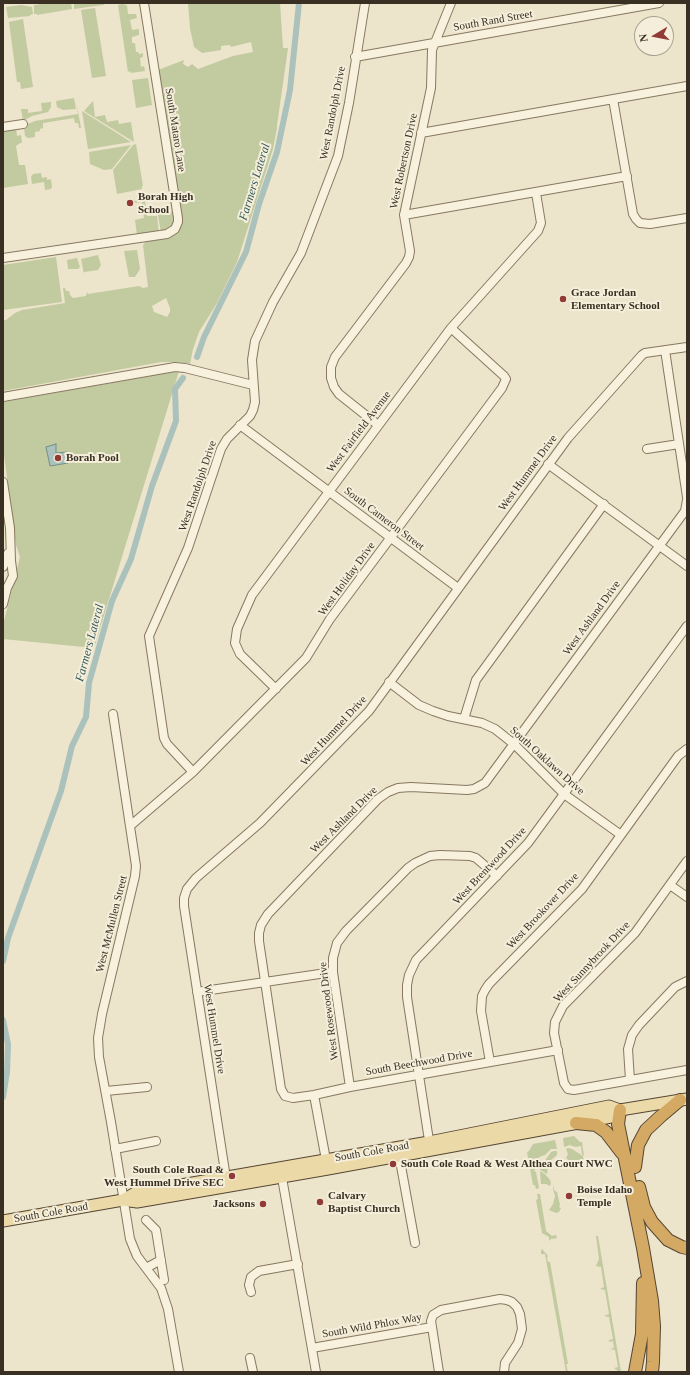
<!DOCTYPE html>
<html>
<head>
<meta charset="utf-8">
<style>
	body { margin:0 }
	#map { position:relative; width:690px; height:1375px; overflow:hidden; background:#ece4cb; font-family:"Times New Roman",serif }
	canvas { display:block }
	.frame { position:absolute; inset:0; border:4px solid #3a2f23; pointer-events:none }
	.north { position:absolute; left:634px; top:16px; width:40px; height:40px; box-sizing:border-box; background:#f4eeda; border:1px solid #aaa291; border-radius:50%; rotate:260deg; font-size:11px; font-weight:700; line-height:16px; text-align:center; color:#3a2f23 }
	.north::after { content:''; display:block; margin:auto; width:14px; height:18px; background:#923a35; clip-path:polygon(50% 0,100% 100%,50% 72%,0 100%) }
</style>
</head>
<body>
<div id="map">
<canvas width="690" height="1375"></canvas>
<div class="frame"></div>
<div class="north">N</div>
</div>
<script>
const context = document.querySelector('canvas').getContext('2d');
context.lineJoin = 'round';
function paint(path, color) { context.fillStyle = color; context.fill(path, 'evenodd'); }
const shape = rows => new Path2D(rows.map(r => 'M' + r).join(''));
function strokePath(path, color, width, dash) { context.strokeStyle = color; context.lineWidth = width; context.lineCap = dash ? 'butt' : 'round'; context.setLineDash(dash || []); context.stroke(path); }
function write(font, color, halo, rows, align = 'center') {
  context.font = font + ' "Times New Roman",serif'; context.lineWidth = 4; context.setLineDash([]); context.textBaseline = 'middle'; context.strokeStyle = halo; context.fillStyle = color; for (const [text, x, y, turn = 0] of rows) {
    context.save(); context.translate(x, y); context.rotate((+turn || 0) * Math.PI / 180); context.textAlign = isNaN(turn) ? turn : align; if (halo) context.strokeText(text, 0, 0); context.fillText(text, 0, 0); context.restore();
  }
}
paint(shape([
	[49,3,71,3,72,9,37,15,37,14,34,14,34,5],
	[74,3,105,3,105,4,103,5,74,9],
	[188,3,280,3,283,48,288,48,277,125,277,128,273,149,237,262,217,303,199,332,193,349,190,364,177,362,161,362,3,391,3,320,6,320,15,313,22,310,65,303,63,288,65,288,66,291,69,291,70,295,73,298,86,296,87,292,88,294,139,286,143,288,148,287,143,245,146,241,170,237,177,232,158,70,184,60,183,64,188,67,192,64,198,69,233,56,253,52,251,42,231,47,230,45,221,46,221,50,202,53,194,47,190,28],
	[166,298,170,308,170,312,167,317,154,312,152,306],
	[122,4,127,5,128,14,136,14,137,18,130,20,132,30,139,29,139,35,132,37,132,43,135,43,136,52,138,52,139,54,143,53,143,57,140,58,141,67,144,66,145,71,131,73,130,71,128,72,118,5],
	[21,5,32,7,33,14,30,15,30,16,8,18,6,7],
	[95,8,106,76,92,78,81,10],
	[23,19,33,87,21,89,20,82,17,82,9,22],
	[148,78,152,105,136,108,132,80],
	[74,98,76,109,63,110,57,107,56,101],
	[76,101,81,128,79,128,78,123,75,123,74,118,43,123,43,128,40,129,40,131,35,132,35,137,28,138,25,136,24,128,25,128,25,125,35,121,78,114],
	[93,101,95,117,105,115,107,122,118,120,119,124,131,122,134,142,84,111],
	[51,102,51,107,48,112,32,116,23,121,21,109,28,109,28,113,42,111,41,103],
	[82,111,131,142,88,149],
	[16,129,17,136,21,135,22,143,20,143,16,146,19,165,25,165,28,184,3,188,3,131],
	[136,144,143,186,142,186,142,189,117,194,113,170,133,145],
	[131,145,112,169,104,170,90,164,89,152],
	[41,173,42,178,47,177,47,180,51,179,52,187,51,189,45,190,44,182,32,184,31,177,33,174],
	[140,192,144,192,147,216,157,216,159,233,137,235,135,220,144,218,143,211,139,212,139,210,143,209,142,202,134,203,134,201,141,200],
	[174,211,175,221,173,227,161,233,158,215],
	[136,250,137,250,140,269,135,277,129,277,124,251],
	[98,255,101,265,98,270,84,272,84,274,81,259],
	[56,257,62,302,3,310,3,265],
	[77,258,80,267,78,269,68,269,67,260],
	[179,371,94,648,3,639,3,625,20,557,16,545,3,447,3,402],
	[574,1136,580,1142,582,1142,584,1156,582,1154,581,1146,575,1147,570,1145,564,1147,564,1146,563,1138],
	[555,1140,557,1149,551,1149,545,1155,539,1157,540,1163,534,1171,536,1172,539,1188,536,1189,535,1185,533,1185,527,1152,529,1151,533,1144],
	[568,1148,572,1149,583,1156,584,1165,576,1167,566,1158,568,1154,566,1149],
	[554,1151,557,1151,557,1155,551,1160,548,1165,547,1174,539,1169,551,1152],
	[540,1171,545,1174,550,1180,551,1183,550,1186,546,1184,541,1184],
	[553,1185,554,1190,557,1192,560,1205,559,1207,561,1208,559,1212,556,1213,549,1210,553,1204,555,1196,553,1189],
	[537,1194,540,1194,546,1231,552,1236,556,1235,557,1238,551,1239,549,1241,549,1237,542,1233,536,1200,538,1199],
	[596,1236,598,1236,621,1372,618,1372,618,1371,614,1368,618,1367,615,1350,610,1349,614,1348,613,1341,609,1342,609,1340,613,1339,609,1317,604,1316,609,1314,605,1290,600,1289,604,1287,601,1267,596,1266,599,1259],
	[542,1249,548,1256,547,1258,548,1262,550,1262,568,1364,566,1364,568,1372,566,1372,545,1254,541,1254,541,1251]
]), '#c2caa0');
const water = shape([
	[56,444,56,453,67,452,68,463,50,466,46,447,56,444]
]);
paint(water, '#abc1bc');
strokePath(water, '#728f8a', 1);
strokePath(shape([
	[197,357,204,337,246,252,259,204,277,152,290,90,299,3],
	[3,961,8,938,61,791,72,746,86,717,89,683,112,601,131,559,152,486,176,421,175,389,183,378],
	[3,1020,8,1044,7,1072,3,1097]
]), '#abc1bc', 6);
const minor = shape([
	[355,57,659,3],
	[613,99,633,214,636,219,640,223,650,224,687,218],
	[3,127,23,124],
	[421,133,687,86],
	[404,215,627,176],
	[3,258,167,234,175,229,178,222,178,218,144,3],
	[665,350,687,497],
	[3,397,175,367,185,368,253,385],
	[240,425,458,588],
	[378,425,339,394,334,387,331,378,331,367,335,357,406,263,409,257,410,251,404,215,431,88,432,50,451,3],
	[647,449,679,444],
	[548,464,687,566],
	[3,482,10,528,11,561,13,576,7,588,3,604],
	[3,567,8,553],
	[389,682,419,705,433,711,448,716,482,723,495,729,514,744,564,794,621,835],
	[276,689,240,654,235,643,237,629,252,595,451,328,538,231,541,223,536,193],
	[113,714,136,866,135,876,102,1014,98,1038,99,1057,111,1122,130,1239,137,1256,161,1288,168,1309,179,1372],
	[464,719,476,680,604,504],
	[193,772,167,744,164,738,149,636,188,548,221,449,227,439,250,416,253,410,255,402,252,360,255,341,273,302,301,253,338,156,349,103,365,3],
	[130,826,193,772,306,658,330,619,502,388,506,379,504,376,451,328],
	[687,861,635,933,563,1006,555,1022,554,1033,564,1083,568,1089,574,1090,687,1070],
	[670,885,687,897],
	[197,992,333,972],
	[558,1050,350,1087,314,1095,293,1098,285,1096,281,1089,259,941,259,933,261,925,268,914,378,799,388,792,398,788,411,787,467,790,474,789,485,783,685,511,687,500],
	[490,1062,481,1011,482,996,485,990,489,984,582,889,678,756,687,749],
	[630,1080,628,1049,632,1035,639,1025,675,987,687,981],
	[350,1087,333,972,333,958,337,943,346,931,408,868,415,863,430,856,440,855,470,856,476,858,497,876],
	[106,1091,147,1087],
	[314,1095,326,1160],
	[430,1147,407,997,407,985,409,975,416,960,528,843,687,626],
	[115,1149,156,1141],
	[399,1155,415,1243],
	[281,1172,316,1372],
	[226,1178,184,906,184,898,187,889,196,878,260,823,369,711,568,438,642,355,645,353,687,347],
	[146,1220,156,1230,164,1280],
	[146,1268,161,1260],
	[251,1292,249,1285,251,1277,259,1271,298,1264],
	[432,1327,439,1372],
	[312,1348,432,1327,431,1321,433,1315,441,1310,500,1299,507,1300,512,1302,517,1307,520,1314,522,1329,518,1343,505,1363,504,1372],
	[250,1358,253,1372]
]);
const major = shape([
	[123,1200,137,1202,328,1169,611,1117,620,1110,687,1099],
	[3,1221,123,1200,135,1193,429,1142,609,1106,620,1110]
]);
const highway = shape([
	[620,1110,618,1124,643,1248,652,1301,654,1326,653,1362,652,1372],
	[576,1123,596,1125,606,1132,622,1153],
	[635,1167,638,1145,646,1130,661,1116,680,1100],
	[639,1187,644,1207,652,1222,668,1240,682,1247,687,1248],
	[635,1372,642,1334,643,1283]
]);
strokePath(minor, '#887860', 10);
strokePath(major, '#564634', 13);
strokePath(highway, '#564634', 14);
strokePath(minor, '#f7f1de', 8);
strokePath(major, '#ebdaa7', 11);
strokePath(highway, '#d3a964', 12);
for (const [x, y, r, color] of [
	[130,203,4,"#923a35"],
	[563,299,4,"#923a35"],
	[58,458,4,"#923a35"],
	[393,1164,4,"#923a35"],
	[232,1176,4,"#923a35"],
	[569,1196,4,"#923a35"],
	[320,1202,4,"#923a35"],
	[263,1204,4,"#923a35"]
]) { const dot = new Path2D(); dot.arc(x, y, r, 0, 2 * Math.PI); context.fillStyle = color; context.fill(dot); strokePath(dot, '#f4eeda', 1.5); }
write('11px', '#3a2f23', '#f4eeda', [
	["South Rand Street",493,21,-10],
	["West Randolph Drive",333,113,-79],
	["South Mataro Lane",175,130,81],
	["West Robertson Drive",404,161,-78],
	["West Fairfield Avenue",359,432,-53],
	["West Hummel Drive",528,473,-54],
	["West Randolph Drive",198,486,-71],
	["South Cameron Street",384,519,37],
	["West Holiday Drive",347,579,-54],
	["West Ashland Drive",592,618,-54],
	["West Hummel Drive",334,731,-47],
	["South Oaklawn Drive",547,761,42],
	["West Ashland Drive",344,820,-45],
	["West Brentwood Drive",490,866,-47],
	["West Brookover Drive",543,911,-47],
	["West McMullen Street",112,924,-76],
	["West Sunnybrook Drive",592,962,-47],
	["West Rosewood Drive",329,1011,-97],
	["West Hummel Drive",214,1029,81],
	["South Beechwood Drive",419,1063,-10],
	["South Cole Road",372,1152,-10],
	["South Cole Road",51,1213,-10],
	["South Wild Phlox Way",372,1326,-10]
]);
write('bold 11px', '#3a2f23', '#f4eeda', [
	["Borah High",138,197],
	["School",138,210],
	["Grace Jordan",571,293],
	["Elementary School",571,306],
	["Borah Pool",66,458],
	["South Cole Road & West Althea Court NWC",401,1164],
	["South Cole Road &",224,1170,"right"],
	["West Hummel Drive SEC",224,1183,"right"],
	["Boise Idaho",577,1190],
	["Temple",577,1203],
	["Calvary",328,1196],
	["Baptist Church",328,1209],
	["Jacksons",255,1204,"right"]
], 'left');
write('italic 12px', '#335858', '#f4eeda', [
	["Farmers Lateral",255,182,-73],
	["Farmers Lateral",90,643,-75]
]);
</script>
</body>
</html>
